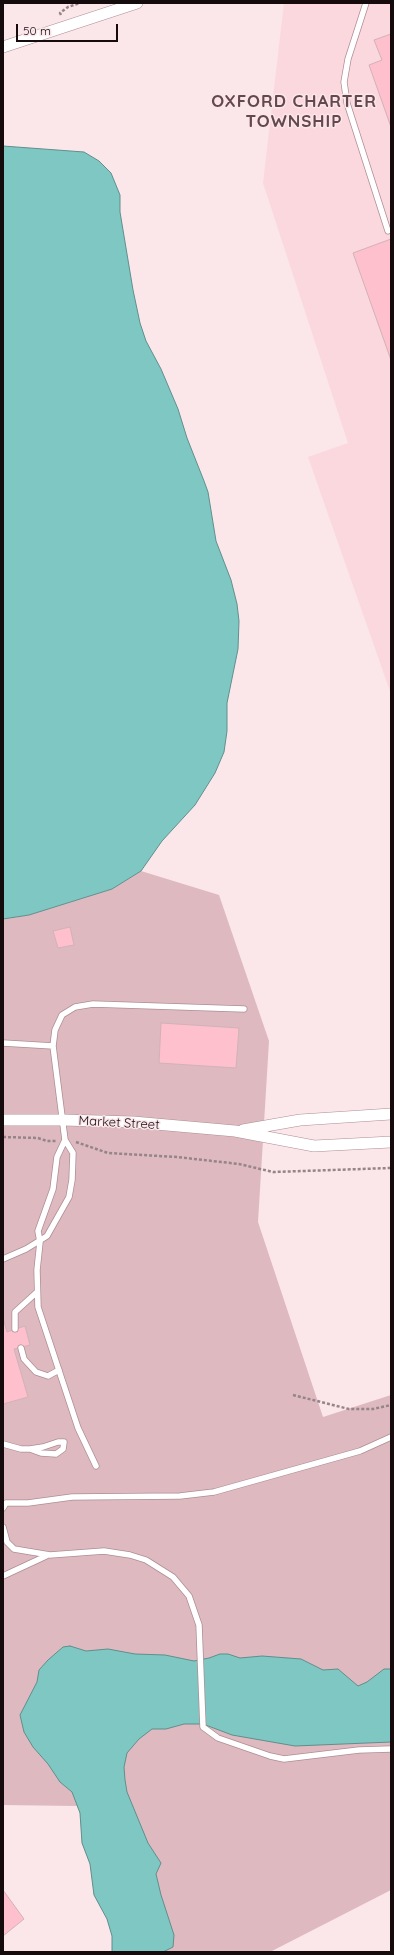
<!DOCTYPE html>
<html>
<head>
<meta charset="utf-8">
<style>
	body { margin:0 }
	#map { position:relative; width:394px; height:1955px; overflow:hidden; background:#fbe6ea; font-family:Quicksand,sans-serif }
	canvas { display:block }
	.frame { position:absolute; inset:0; border:4px solid #150b0d; pointer-events:none }
	.scale { position:absolute; left:16px; top:24px; width:102px; height:18px; box-sizing:border-box; border:2px solid #150b0d; border-top:0; padding-left:5px; font-size:12px; line-height:14px; white-space:nowrap; color:#150b0d; -webkit-text-stroke:3px #fbe6ea; paint-order:stroke }
</style>
</head>
<body>
<div id="map">
<canvas width="394" height="1955"></canvas>
<div class="frame"></div>
<div class="scale">50 m</div>
</div>
<script>
const context = document.querySelector('canvas').getContext('2d');
context.lineJoin = 'round';
function paint(path, color) { context.fillStyle = color; context.fill(path, 'evenodd'); }
const shape = rows => new Path2D(rows.map(r => 'M' + r).join(''));
function strokePath(path, color, width, dash) { context.strokeStyle = color; context.lineWidth = width; context.lineCap = dash ? 'butt' : 'round'; context.setLineDash(dash || []); context.stroke(path); }
function write(font, color, halo, rows, align = 'center') {
  context.font = font + ' Quicksand,sans-serif'; context.lineWidth = 3; context.setLineDash([]); context.textBaseline = 'middle'; context.strokeStyle = halo; context.fillStyle = color; for (const [text, x, y, turn = 0] of rows) {
    context.save(); context.translate(x, y); context.rotate((+turn || 0) * Math.PI / 180); context.textAlign = isNaN(turn) ? turn : align; if (halo) context.strokeText(text, 0, 0); context.fillText(text, 0, 0); context.restore();
  }
}
paint(shape([
	[284,3,391,3,391,694,308,457,348,443,263,183]
]), '#fad8de');
paint(shape([
	[141,871,219,895,269,1041,258,1222,323,1417,391,1395,391,1890,270,1952,112,1952,112,1936,107,1919,94,1895,90,1864,82,1843,80,1813,77,1806,3,1805,3,919,29,915,90,896,112,889]
]), '#deb9c0');
const water = shape([
	[3,146,84,152,99,161,111,173,120,195,120,212,133,290,140,323,146,341,161,369,178,409,187,438,204,481,208,492,216,541,231,580,237,604,239,621,238,649,227,703,227,731,224,752,215,773,195,805,162,841,141,871,112,889,29,915,3,919,3,146],
	[70,1646,86,1651,108,1649,135,1654,165,1655,194,1661,209,1658,220,1654,228,1654,240,1658,262,1656,301,1659,323,1670,338,1669,358,1686,367,1682,384,1669,391,1669,391,1742,295,1746,232,1735,203,1724,184,1724,166,1729,152,1729,139,1739,127,1753,124,1767,125,1780,127,1792,148,1843,161,1863,156,1874,161,1895,174,1935,173,1947,163,1952,112,1952,112,1936,107,1919,94,1895,90,1864,82,1843,80,1813,72,1792,60,1782,48,1764,33,1747,24,1732,20,1715,37,1682,39,1670,48,1660,63,1647,70,1646]
]);
paint(water, '#7fc7c2');
strokePath(water, '#5f8f8c', 1);
const building = shape([
	[391,34,391,127,369,65,382,60,374,40,391,34],
	[391,239,391,360,353,253,391,239],
	[70,927,74,945,58,948,53,931,70,927],
	[161,1023,239,1028,236,1068,159,1063,161,1023],
	[3,1318,7,1332,25,1326,30,1345,14,1349,28,1397,3,1404,3,1318],
	[3,1890,24,1919,3,1936,3,1890]
]);
paint(building, '#fec0cd');
strokePath(building, '#d2b2b8', 1);
const lane = shape([
	[366,3,348,59,344,82,347,103,388,231],
	[3,1043,53,1046],
	[3,1259,26,1249,47,1236,69,1197,72,1180,73,1153,65,1140],
	[15,1329,15,1312,37,1292],
	[21,1348,24,1359,36,1372,48,1376,59,1370],
	[3,1444,21,1449,30,1449,43,1447,58,1442,64,1442,63,1449,56,1454,41,1453,30,1449],
	[96,1466,78,1428,38,1307,37,1270,40,1242,38,1231,53,1189,57,1157,65,1140,53,1046,55,1030,62,1015,75,1007,93,1004,244,1009],
	[3,1508,6,1503,28,1503,72,1497,180,1496,214,1492,360,1451,391,1437],
	[3,1527,7,1542,14,1549,50,1555,104,1551,130,1555,146,1560,173,1577,189,1596,199,1625,203,1727,218,1738,270,1756,284,1759,359,1750,391,1749],
	[3,1576,46,1556]
]);
const street = shape([
	[3,47,137,3],
	[3,1120,63,1120,133,1122,235,1131,314,1146,391,1142],
	[243,1130,300,1120,391,1114]
]);
strokePath(lane, '#ad8e94', 7);
strokePath(street, '#ad8e94', 12);
strokePath(shape([
	[61,15,60,13,68,7,80,3],
	[3,1137,38,1138,47,1141,56,1141],
	[76,1142,108,1153,177,1157,239,1164,273,1172,391,1168],
	[293,1395,349,1409,373,1409,391,1405]
]), '#958588', 2.5, [3, 2]);
strokePath(lane, '#fff', 5.5);
strokePath(street, '#fff', 11);
write('13px', '#150b0d', '#fbe6ea', [
	["Market Street",119,1123,3]
]);
context.letterSpacing = '1px';
write('bold 17px', '#64484e', '#fbe6ea', [
	["OXFORD CHARTER",294,102],
	["TOWNSHIP",294,122]
]);
context.letterSpacing = '0px';
</script>
</body>
</html>
